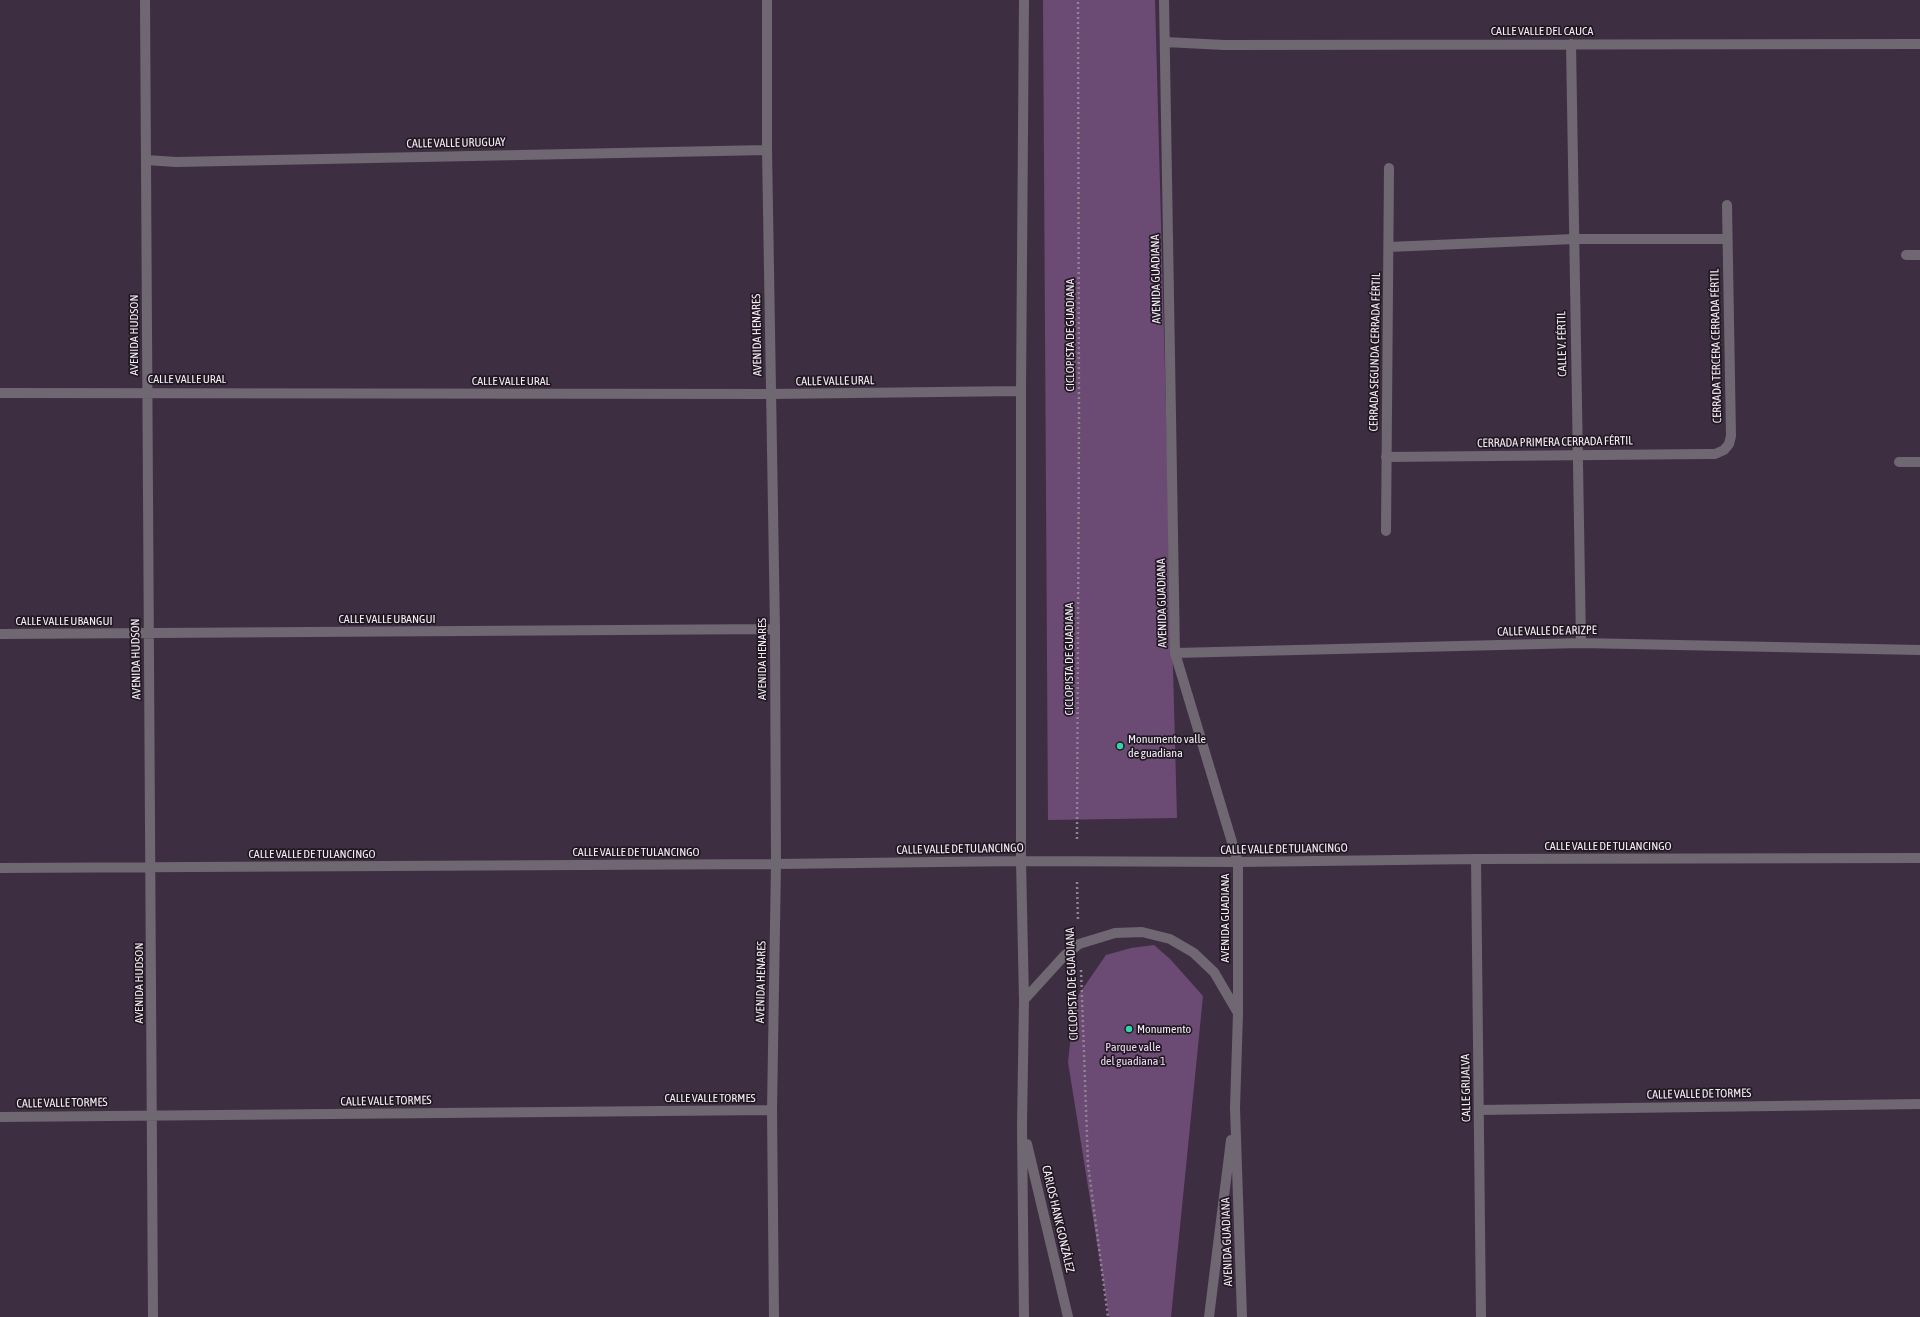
<!DOCTYPE html>
<html>
<head>
<meta charset="utf-8">
<style>
	body { margin:0 }
	canvas { display:block; background:#3e2e42 }
</style>
</head>
<body>
<canvas width="1920" height="1317"></canvas>
<script>
const context = document.querySelector('canvas').getContext('2d');
context.lineJoin = 'round';
function paint(path, color) { context.fillStyle = color; context.fill(path, 'evenodd'); }
const shape = rows => new Path2D(rows.map(r => 'M' + r).join(''));
function strokePath(path, color, width, dash) { context.strokeStyle = color; context.lineWidth = width; context.lineCap = dash ? 'butt' : 'round'; context.setLineDash(dash || []); context.stroke(path); }
function write(font, color, halo, rows, align = 'center') {
  context.font = font + ' "Asap Condensed",sans-serif'; context.lineWidth = 3.5; context.setLineDash([]); context.textBaseline = 'middle'; context.strokeStyle = halo; context.fillStyle = color; for (const [text, x, y, turn = 0] of rows) {
    context.save(); context.translate(x, y); context.rotate((+turn || 0) * Math.PI / 180); context.textAlign = isNaN(turn) ? turn : align; if (halo) context.strokeText(text, 0, 0); context.fillText(text, 0, 0); context.restore();
  }
}
paint(shape([
	[1043,0,1155,0,1177,818,1048,820],
	[1154,945,1170,959,1203,996,1171,1317,1109,1317,1068,1062,1075,1000,1106,955,1131,948]
]), '#6b4b73');
strokePath(shape([
	[1077,839,1079,422,1078,0],
	[1077,882,1078,921],
	[1081,970,1088,1164,1108,1317]
]), '#908393', 2.5, [2, 3]);
strokePath(shape([
	[145,0,153,1317],
	[767,0,767,150,775,629,776,864,772,1110,774,1317],
	[1164,0,1175,653,1238,862,1238,1013,1235,1108,1242,1317],
	[1165,42,1224,45,1920,44],
	[1571,44,1581,643],
	[146,160,176,162,767,150],
	[1389,247,1574,239,1727,239],
	[1906,255,1920,255],
	[0,393,771,394,1021,391],
	[1386,457,1705,454,1715,454,1724,450,1729,444,1731,436,1727,205],
	[1899,462,1920,462],
	[1386,531,1389,168],
	[0,634,775,629],
	[1175,653,1581,643,1920,650],
	[1476,859,1481,1317],
	[0,868,776,864,1021,861,1238,862,1476,859,1920,858],
	[1024,1000,1064,956,1079,944,1115,933,1142,932,1170,939,1194,953,1214,972,1238,1013],
	[1479,1110,1920,1104],
	[0,1117,772,1110],
	[1027,1144,1068,1317],
	[1024,1317,1022,1126,1024,1000,1021,861,1021,391,1024,0],
	[1209,1317,1231,1140]
]), '#6f6771', 10);
for (const [x, y, r, color] of [
	[1120,746,4,"#33d4a8"],
	[1129,1029,4,"#33d4a8"]
]) { const dot = new Path2D(); dot.arc(x, y, r, 0, 2 * Math.PI); context.fillStyle = color; context.fill(dot); strokePath(dot, '#201922', 1.5); }
write('12px', '#f5ebf7', '#201922', [
	["CALLE VALLE DEL CAUCA",1542,31],
	["CALLE VALLE URUGUAY",456,143,-1],
	["AVENIDA GUADIANA",1156,279,-91],
	["AVENIDA HUDSON",134,335,-90],
	["AVENIDA HENARES",757,335,-91],
	["CICLOPISTA DE GUADIANA",1070,335,-90],
	["CALLE V. FÉRTIL",1562,344,-91],
	["CERRADA TERCERA CERRADA FÉRTIL",1716,346,-91],
	["CERRADA SEGUNDA CERRADA FÉRTIL",1375,352,-89],
	["CALLE VALLE URAL",187,379],
	["CALLE VALLE URAL",511,381],
	["CALLE VALLE URAL",835,381,-1],
	["CERRADA PRIMERA CERRADA FÉRTIL",1555,442,-1],
	["AVENIDA GUADIANA",1162,603,-91],
	["CALLE VALLE UBANGUI",387,619],
	["CALLE VALLE UBANGUI",64,621],
	["CALLE VALLE DE ARIZPE",1547,631,-1],
	["AVENIDA HUDSON",136,659,-91],
	["AVENIDA HENARES",762,659,-90],
	["CICLOPISTA DE GUADIANA",1069,659,-90],
	["CALLE VALLE DE TULANCINGO",1608,846],
	["CALLE VALLE DE TULANCINGO",960,849,-1],
	["CALLE VALLE DE TULANCINGO",1284,849,-1],
	["CALLE VALLE DE TULANCINGO",636,852],
	["CALLE VALLE DE TULANCINGO",312,854],
	["AVENIDA GUADIANA",1225,918,-90],
	["AVENIDA HENARES",761,982,-89],
	["AVENIDA HUDSON",139,983,-90],
	["CICLOPISTA DE GUADIANA",1072,984,-92],
	["CALLE GRIJALVA",1466,1088,-91],
	["CALLE VALLE DE TORMES",1699,1094,-1],
	["CALLE VALLE TORMES",710,1098],
	["CALLE VALLE TORMES",386,1101,-1],
	["CALLE VALLE TORMES",62,1103,-1],
	["CARLOS HANK GONZÁLEZ",1058,1219,77],
	["AVENIDA GUADIANA",1227,1242,-92]
]);
write('12px', '#f5ebf7', '#201922', [
	["Monumento valle",1128,739],
	["de guadiana",1128,753],
	["Monumento",1137,1029]
], 'left');
write('12px', '#f0d9f6', '#201922', [
	["Parque valle",1133,1047],
	["del guadiana 1",1133,1061]
]);
</script>
</body>
</html>
